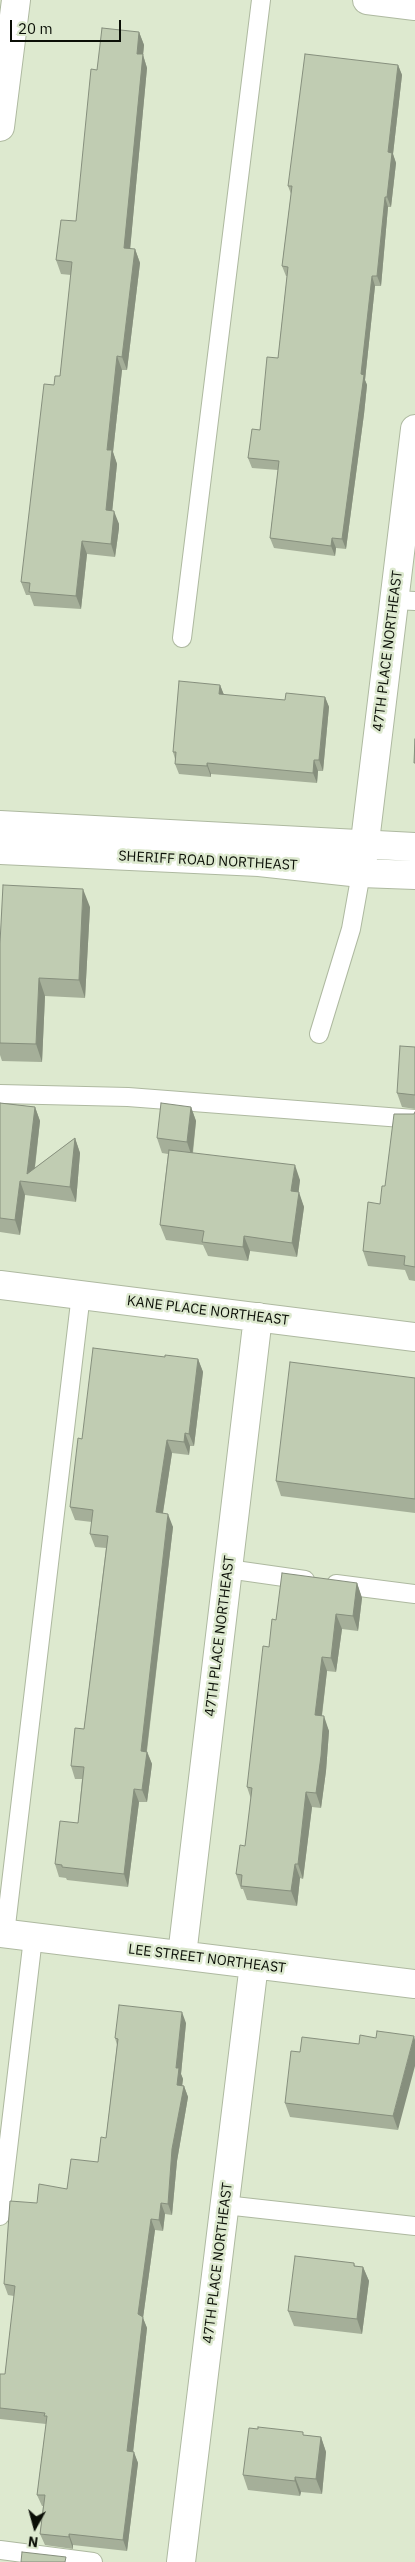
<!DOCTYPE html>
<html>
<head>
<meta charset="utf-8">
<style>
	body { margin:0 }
	#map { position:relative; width:415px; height:2562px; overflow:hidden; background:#dde9cf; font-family:"IBM Plex Sans",sans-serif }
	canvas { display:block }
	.north { position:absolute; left:10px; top:2502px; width:50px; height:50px; -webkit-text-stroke:4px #dde9cf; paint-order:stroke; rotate:187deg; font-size:14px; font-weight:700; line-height:20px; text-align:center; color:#0b0f07 }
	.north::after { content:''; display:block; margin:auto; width:18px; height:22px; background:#0b0f07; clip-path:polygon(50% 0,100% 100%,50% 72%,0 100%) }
	.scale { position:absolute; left:10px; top:20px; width:111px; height:22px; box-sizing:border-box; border:2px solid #0b0f07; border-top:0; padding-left:6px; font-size:15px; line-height:18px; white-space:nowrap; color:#0b0f07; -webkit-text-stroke:4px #dde9cf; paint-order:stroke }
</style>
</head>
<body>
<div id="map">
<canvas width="415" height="2562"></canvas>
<div class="north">N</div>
<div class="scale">20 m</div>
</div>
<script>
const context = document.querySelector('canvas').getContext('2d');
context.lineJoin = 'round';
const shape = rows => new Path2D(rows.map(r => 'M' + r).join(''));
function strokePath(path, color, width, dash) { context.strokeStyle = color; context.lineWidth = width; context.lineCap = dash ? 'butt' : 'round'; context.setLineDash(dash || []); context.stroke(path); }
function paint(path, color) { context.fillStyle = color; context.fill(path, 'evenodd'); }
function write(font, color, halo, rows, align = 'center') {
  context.font = font + ' "IBM Plex Sans",sans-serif'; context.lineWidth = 5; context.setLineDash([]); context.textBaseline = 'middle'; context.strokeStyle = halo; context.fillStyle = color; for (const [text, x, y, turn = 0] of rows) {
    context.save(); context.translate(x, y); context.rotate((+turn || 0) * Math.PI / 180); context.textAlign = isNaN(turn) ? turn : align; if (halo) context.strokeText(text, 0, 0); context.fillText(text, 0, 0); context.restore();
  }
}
const service = shape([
	[394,600,415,601],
	[182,638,261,0],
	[319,1034,351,929,361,873],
	[0,1094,128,1097,415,1119],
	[228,1569,305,1580],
	[336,1584,415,1594],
	[5,1934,81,1294],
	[225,2205,415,2226],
	[0,2216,33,1938],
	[0,2550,93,2562]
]);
const minor = shape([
	[367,0,415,6],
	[0,127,16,0],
	[362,866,415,429],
	[0,1285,415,1337],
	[0,1933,415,1984],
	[182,1955,258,1317],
	[181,2562,254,1964]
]);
const secondary = shape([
	[0,825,415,847],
	[0,850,259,862,361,873,415,875]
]);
strokePath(service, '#aeb9a0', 20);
strokePath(minor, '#aeb9a0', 30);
strokePath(secondary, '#aeb9a0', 30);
strokePath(service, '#fff', 18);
strokePath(minor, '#fff', 28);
strokePath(secondary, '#fff', 28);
paint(shape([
	[139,32,144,45,143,55,147,68,130,249,135,249,140,263,127,370,122,370,113,452,117,464,112,511,119,524,119,528,115,557,87,554,81,609,34,606,30,595,26,595,21,582,54,385,60,376,71,275,61,274,56,260,76,221,97,70],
	[398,65,402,75,393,154,396,163,391,207,388,207,381,286,375,286,365,380,367,385,364,414,346,549,336,548,335,556,274,548,270,538,278,470,252,468,248,458,260,430,278,358,287,276,286,276,282,266,291,194,288,186],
	[220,685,224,695,285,700,325,697,329,707,323,771,318,771,317,783,211,774,211,777,179,774,175,764,175,759,173,752],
	[90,907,85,998,45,996,42,1062,2,1061,0,1055,0,943],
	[415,1047,415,1109,402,1107,397,1093],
	[0,1103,35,1107,40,1121,35,1168,75,1138,80,1153,76,1202,25,1195,20,1235,0,1232],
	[191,1107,196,1121,193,1153,300,1180,298,1192,304,1207,297,1257,250,1251,248,1261,208,1256,203,1245,166,1240,160,1225,168,1154,162,1153,157,1138],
	[415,1112,415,1281,409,1280,405,1270,368,1266,363,1251,380,1204,385,1186],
	[165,1357,198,1359,203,1372,194,1446,190,1446,189,1455,172,1453,163,1513,173,1527,147,1751,152,1764,147,1802,139,1802,128,1887,67,1880,66,1878,59,1877,55,1864,78,1823,82,1779,75,1779,71,1766,84,1729,106,1548,95,1547,90,1534,92,1522,75,1520,70,1507,82,1439],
	[415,1378,415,1513,281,1496,276,1481],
	[357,1583,362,1598,358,1631,342,1629,336,1672,327,1671,322,1716,329,1731,326,1771,321,1808,312,1807,303,1879,300,1878,297,1906,247,1900,243,1889,241,1889,236,1874,245,1846,251,1799,247,1787,269,1647,276,1620],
	[186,2023,181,2074,183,2079,182,2085,184,2086,188,2097,177,2161,172,2215,165,2214,163,2231,155,2230,143,2318,147,2328,133,2451,138,2463,127,2551,73,2545,73,2549,45,2545,40,2534,43,2506,42,2506,37,2495,46,2424,0,2419,0,2374,5,2374,14,2296,8,2295,4,2284,37,2203,67,2189,98,2162,106,2138,117,2045,115,2038],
	[376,2038,398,2130,290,2117,285,2103,300,2052,359,2044],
	[354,2263,355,2266,363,2267,369,2281,362,2334,294,2326,288,2311],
	[304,2435,321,2437,326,2452,322,2494,301,2492,300,2496,248,2490,243,2475]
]), '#a5af99');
paint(shape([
	[139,32,144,45,143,55,147,68,129,261,124,248,137,54],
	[398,65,402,75,393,154,396,163,391,207,387,197,388,152],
	[385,197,388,207,381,286,377,276],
	[135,249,140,263,127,370,122,357],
	[372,276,375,286,365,380,367,385,364,414,346,549,342,539],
	[117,356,122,370,113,452,117,464,111,523,106,510,107,450],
	[114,511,119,524,119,528,115,557,111,544],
	[332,538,336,548,335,556,331,546],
	[82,541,87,554,81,609,76,596],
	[220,685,224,695,219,694],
	[325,697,329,707,323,771,319,760],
	[314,760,318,771,317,783,313,773],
	[207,763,211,774,211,777,207,766],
	[83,889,90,907,85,998,79,980],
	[39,978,45,996,42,1062,36,1044],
	[35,1107,40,1121,33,1182,27,1174],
	[191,1107,196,1121,192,1157,187,1142],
	[75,1138,80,1153,76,1202,70,1187],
	[295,1165,300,1180,297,1206,291,1191],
	[20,1181,25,1195,20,1235,15,1220],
	[299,1192,304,1207,297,1257,292,1243],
	[244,1236,250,1251,248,1261,243,1247],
	[198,1359,203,1372,194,1446,189,1434],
	[185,1433,190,1446,189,1455,184,1442],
	[167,1440,172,1453,161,1525,156,1512],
	[168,1514,173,1527,145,1764,141,1751],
	[357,1583,362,1598,358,1631,353,1616],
	[336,1614,342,1629,336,1672,331,1658],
	[322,1657,327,1671,320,1730,315,1715],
	[324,1716,329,1731,326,1771,321,1808,316,1793],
	[147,1752,152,1764,147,1802,142,1790],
	[134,1789,139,1802,128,1887,124,1874],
	[306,1792,312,1807,303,1879,298,1864],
	[295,1864,300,1878,297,1906,291,1891],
	[182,2012,186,2023,181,2074,183,2079,181,2096,177,2085,176,2068],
	[414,2036,415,2040,415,2066,398,2130,393,2116],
	[184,2086,188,2097,177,2161,172,2215,168,2204,172,2149],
	[161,2203,165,2214,163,2231,159,2220],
	[151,2219,155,2230,143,2318,147,2328,132,2462,127,2451,138,2314],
	[363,2267,369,2281,362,2334,357,2319],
	[321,2437,326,2452,322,2494,316,2479],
	[134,2452,138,2463,127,2551,123,2540],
	[295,2477,301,2492,300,2496,295,2481],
	[69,2534,73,2545,73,2549,69,2537]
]), '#868f7d');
const building = shape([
	[102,28,139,32,137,54,143,54,124,248,135,249,122,357,117,356,107,450,112,450,106,510,114,511,114,514,111,544,82,541,76,596,29,592,30,583,21,582,44,384,54,385,55,376,60,376,72,262,56,260,61,220,76,221,91,69,97,70,102,28],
	[305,54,398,65,388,152,392,153,387,197,385,197,377,276,372,276,361,374,364,375,360,404,342,539,332,538,331,546,270,538,279,461,248,458,252,429,260,430,267,357,278,358,288,267,282,266,292,186,288,186,305,54],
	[179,681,220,685,219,694,285,700,286,693,325,697,319,760,314,760,313,773,207,763,207,766,175,764,176,752,173,752,179,681],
	[415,739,415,763,414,763,415,739],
	[3,885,83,889,79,980,39,978,36,1044,0,1043,0,943,3,885],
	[400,1046,415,1047,415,1095,397,1093,400,1046],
	[0,1103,35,1107,27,1174,75,1138,70,1187,20,1181,15,1220,0,1218,0,1103],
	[161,1103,191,1107,187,1142,157,1138,161,1103],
	[415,1112,415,1267,404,1265,405,1256,363,1251,368,1202,380,1204,382,1186,385,1186,394,1114,414,1114,415,1112],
	[169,1150,295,1165,291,1191,299,1192,292,1243,244,1236,243,1247,202,1242,204,1231,160,1225,169,1150],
	[93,1348,165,1357,165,1355,198,1359,189,1434,185,1433,184,1442,167,1440,156,1512,168,1514,141,1751,147,1752,142,1790,134,1789,124,1874,62,1867,62,1865,55,1864,60,1821,78,1823,84,1767,71,1766,75,1728,84,1729,108,1536,90,1534,93,1510,70,1507,78,1438,82,1439,93,1348],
	[290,1362,415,1378,415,1499,276,1481,290,1362],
	[282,1573,357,1583,353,1616,336,1614,331,1658,322,1657,315,1715,324,1716,321,1756,316,1793,306,1792,298,1864,295,1864,291,1891,241,1886,242,1875,236,1874,240,1845,245,1846,252,1788,247,1787,263,1646,269,1647,272,1619,276,1620,282,1573],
	[119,2005,182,2012,176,2068,179,2068,177,2085,184,2086,172,2149,168,2204,161,2203,159,2220,151,2219,138,2314,143,2317,127,2451,134,2452,123,2540,69,2534,69,2537,40,2534,45,2495,37,2495,47,2416,44,2416,45,2413,0,2408,0,2374,5,2374,15,2286,4,2284,10,2201,37,2203,39,2184,67,2189,71,2159,98,2162,101,2137,106,2138,118,2039,115,2038,119,2005],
	[377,2031,414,2036,393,2116,285,2103,291,2051,300,2052,302,2037,359,2044,360,2035,376,2038,377,2031],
	[295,2256,354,2263,354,2266,363,2267,357,2319,288,2311,295,2256],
	[258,2427,303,2432,303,2435,321,2437,316,2479,295,2477,295,2481,243,2475,249,2428,258,2429,258,2427],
	[22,2552,66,2557,65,2562,21,2562,22,2552]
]);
paint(building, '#c0ccb2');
strokePath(building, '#868f7d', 1);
write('14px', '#0b0f07', '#dde9cf', [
	["47TH PLACE NORTHEAST",388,651,-83],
	["SHERIFF ROAD NORTHEAST",208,861,3],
	["KANE PLACE NORTHEAST",208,1311,7],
	["47TH PLACE NORTHEAST",220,1636,-83],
	["LEE STREET NORTHEAST",207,1959,7],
	["47TH PLACE NORTHEAST",218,2263,-83]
]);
</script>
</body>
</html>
